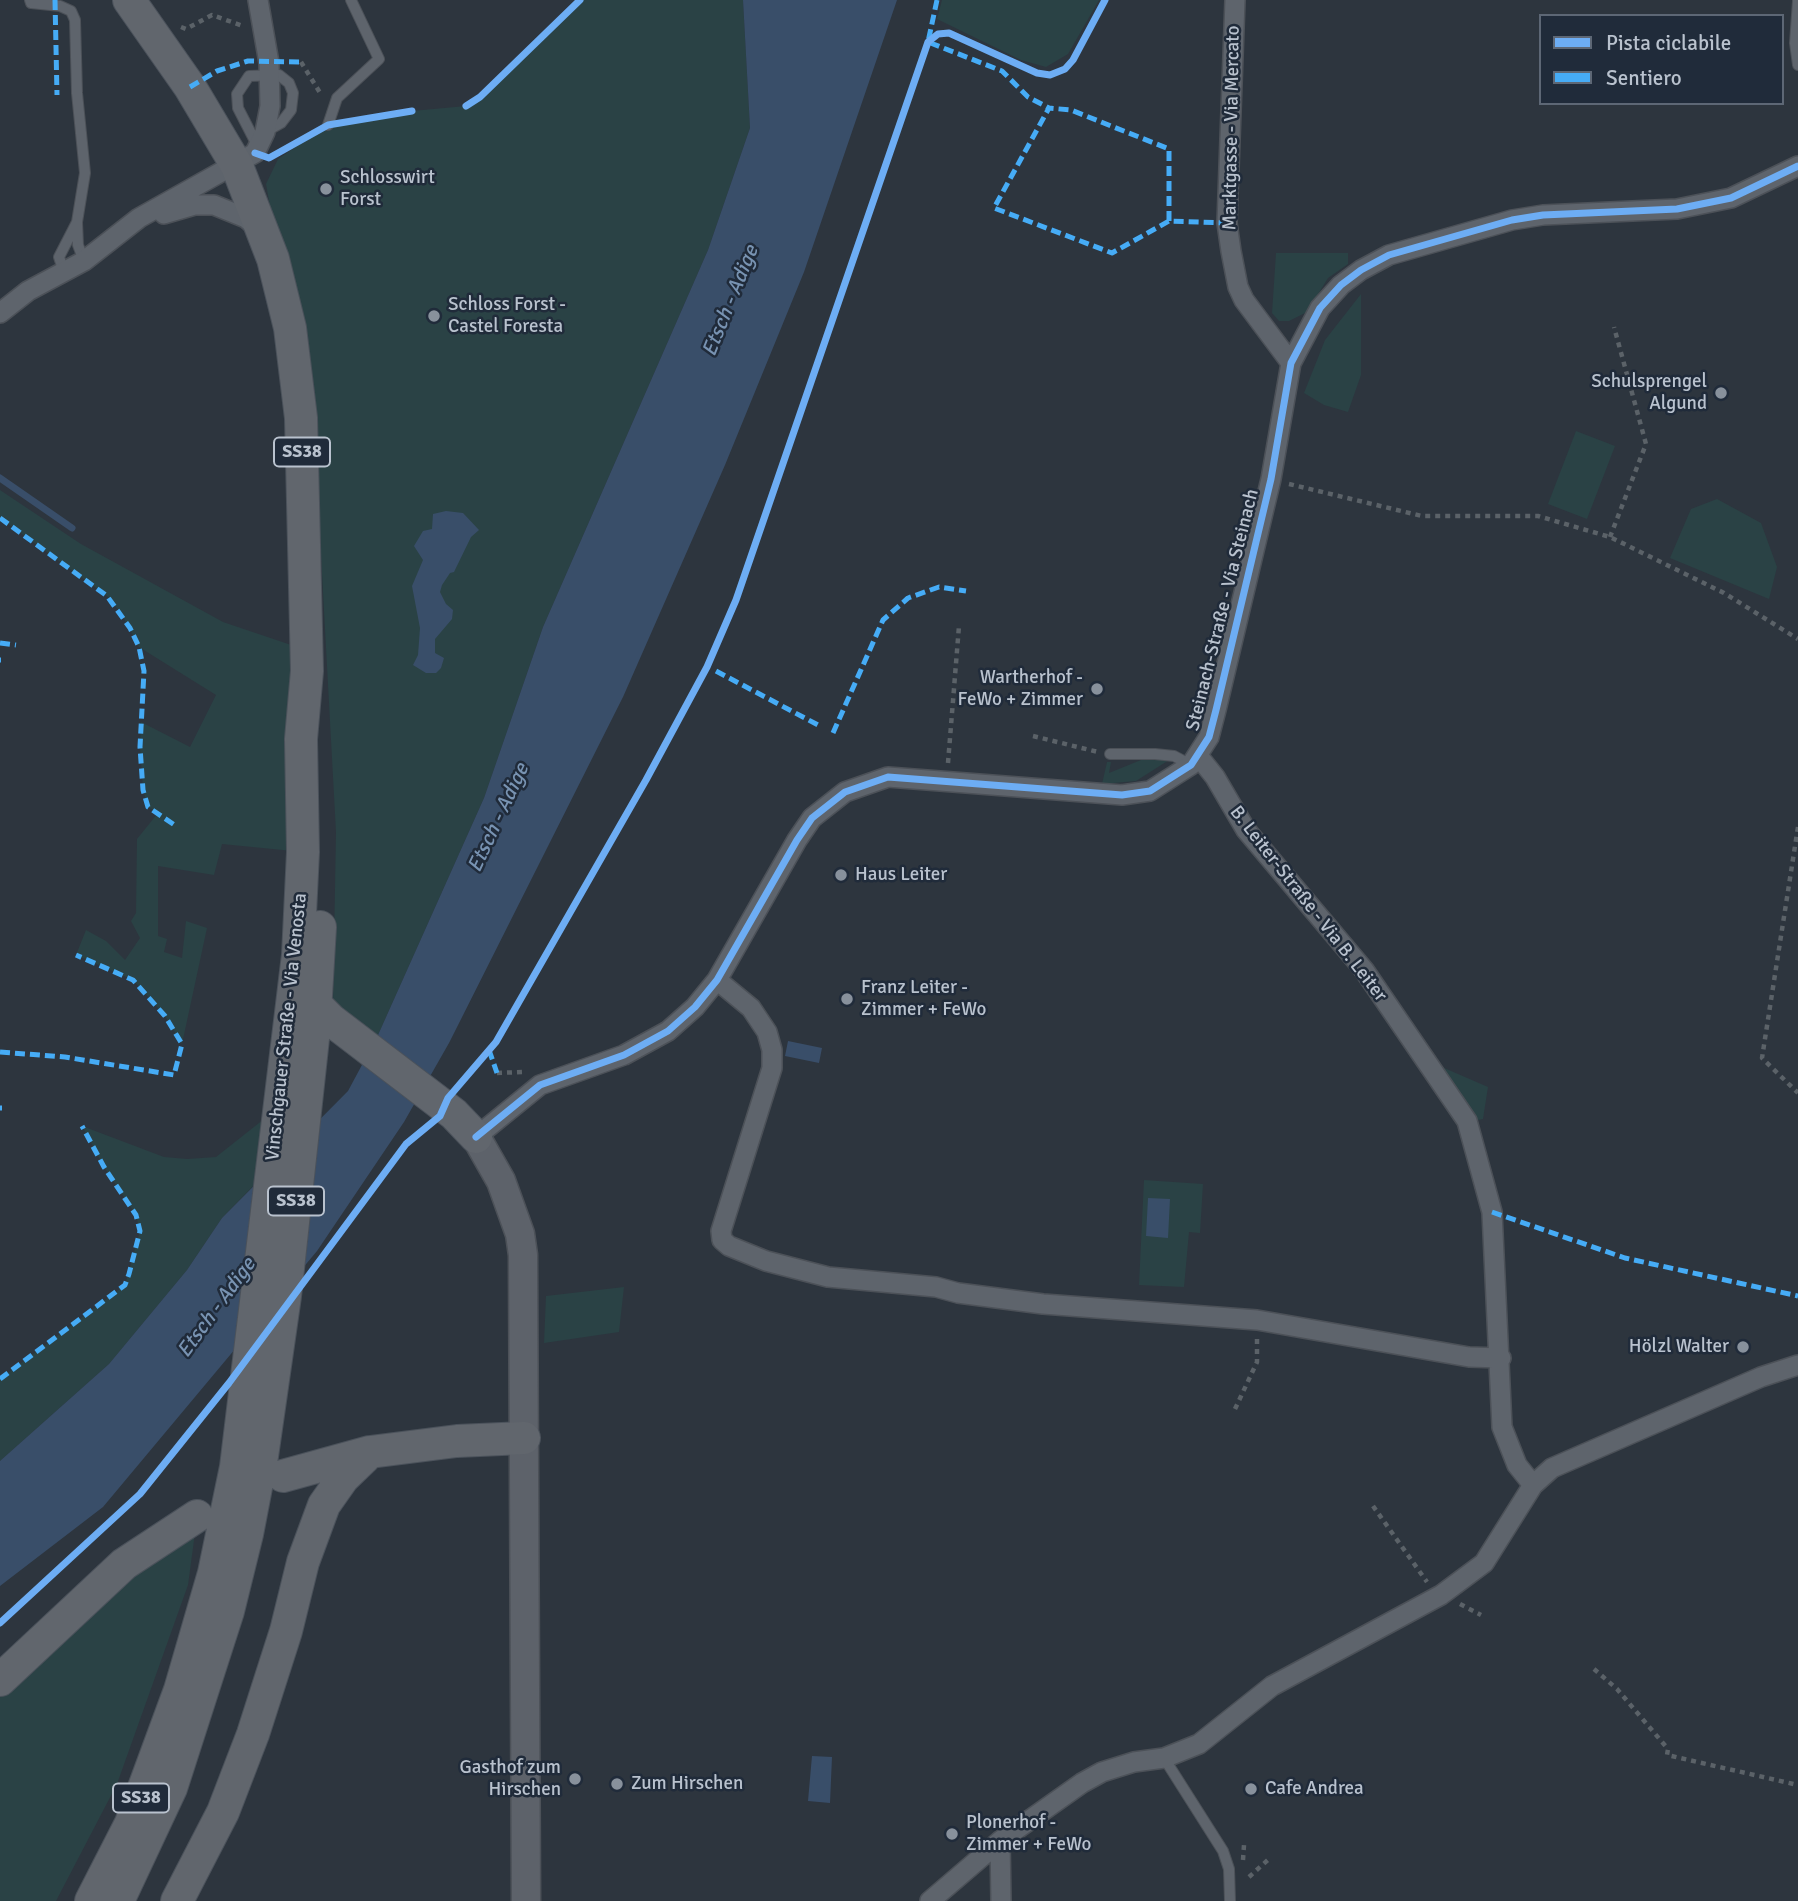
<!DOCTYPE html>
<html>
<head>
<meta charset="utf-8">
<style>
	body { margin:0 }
	#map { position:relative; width:1798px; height:1901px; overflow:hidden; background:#2d353e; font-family:Signika,sans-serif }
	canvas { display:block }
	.legend { position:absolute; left:1539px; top:14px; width:245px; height:91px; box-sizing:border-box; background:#202b3a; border:2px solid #5d6775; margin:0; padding:9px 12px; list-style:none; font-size:21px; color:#b9c2ce }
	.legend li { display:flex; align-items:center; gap:14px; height:35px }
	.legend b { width:35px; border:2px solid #5d6775 }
</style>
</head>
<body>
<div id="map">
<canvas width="1798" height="1901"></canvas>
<ul class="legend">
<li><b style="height:9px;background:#6dadf4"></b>Pista ciclabile</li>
<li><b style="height:9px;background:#46acf6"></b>Sentiero</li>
</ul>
</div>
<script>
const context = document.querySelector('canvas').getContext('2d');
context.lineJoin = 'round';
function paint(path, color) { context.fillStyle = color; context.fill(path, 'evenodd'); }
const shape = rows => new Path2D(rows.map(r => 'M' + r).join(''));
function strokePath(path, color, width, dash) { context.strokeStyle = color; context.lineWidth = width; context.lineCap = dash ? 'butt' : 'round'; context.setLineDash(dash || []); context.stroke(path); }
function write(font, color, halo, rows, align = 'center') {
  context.font = font + ' Signika,sans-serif'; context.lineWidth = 5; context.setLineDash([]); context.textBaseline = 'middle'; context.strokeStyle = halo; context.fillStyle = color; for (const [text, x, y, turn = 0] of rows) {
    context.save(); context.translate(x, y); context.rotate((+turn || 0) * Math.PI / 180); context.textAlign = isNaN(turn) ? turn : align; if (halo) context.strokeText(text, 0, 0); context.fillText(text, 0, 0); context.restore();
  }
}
paint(shape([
	[580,0,743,0,750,128,708,250,543,627,484,798,378,1035,348,1016,333,1001,336,832,316,463,266,184,278,159,328,125,412,111,466,106,480,97],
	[942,0,1099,0,1068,54,1046,67,1021,60,937,19],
	[1276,253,1348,253,1348,264,1328,278,1307,312,1289,321,1279,321,1272,313],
	[1361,294,1361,375,1348,412,1324,405,1304,393,1325,340],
	[1576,431,1615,446,1587,519,1548,504],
	[0,490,81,544,223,622,306,650,303,852,222,844,214,875,158,866,158,936,167,939,164,952,182,958,186,921,207,928,182,1044,165,1016,133,980,76,955,86,930,106,941,125,960,140,938,131,921,136,913,137,839,158,813,148,807,143,790,140,747,141,722,190,747,216,695,139,647,121,613,107,596,0,518],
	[1717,499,1761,523,1777,567,1769,599,1670,558,1691,509],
	[1141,760,1169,760,1136,781,1102,784,1107,762,1111,762,1109,773],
	[1435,1064,1488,1087,1483,1119,1473,1121],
	[264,1119,256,1183,222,1218,187,1270,109,1364,0,1461,0,1379,125,1285,140,1231,136,1215,104,1167,82,1126,164,1157,187,1159,216,1157],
	[1144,1180,1203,1184,1200,1233,1189,1232,1184,1287,1139,1285],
	[624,1287,619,1332,544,1343,546,1296],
	[195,1533,188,1585,117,1784,56,1901,0,1901,0,1697,122,1579]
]), '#2a4245');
paint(shape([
	[743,0,897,0,804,272,725,465,623,697,449,1043,404,1122,317,1251,103,1507,0,1586,0,1461,109,1364,187,1270,222,1218,348,1091,378,1035,484,798,543,627,708,250,750,128],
	[446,511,463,513,479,530,471,537,454,572,450,573,442,585,440,592,446,604,453,610,452,619,435,639,435,653,444,658,441,668,436,673,426,673,413,665,418,655,420,628,412,586,423,560,414,546,423,531,432,529,433,514],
	[788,1041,822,1048,819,1063,785,1056],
	[1148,1198,1170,1199,1168,1238,1146,1236],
	[812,1756,832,1757,830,1803,808,1801]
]), '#394e69');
strokePath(shape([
	[0,478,72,528]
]), '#394e69', 7);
const service = shape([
	[30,0,31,3,60,6,71,11,75,20,77,93,85,173,77,222],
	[1798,1,1795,43,1798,65],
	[328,125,337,98,379,59,351,0],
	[258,147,238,108,237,94,249,76,279,75,289,83,293,93,291,110,281,123,265,132],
	[64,272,59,257,77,222,78,245,84,261],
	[1110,754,1155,754,1174,756,1191,765],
	[1164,1758,1223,1851,1229,1869,1230,1901]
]);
const minor = shape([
	[1235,0,1227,223,1231,251,1238,287,1244,300,1291,363],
	[164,214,195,205,214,205,246,218,259,229],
	[0,313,28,291,84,261,139,218,255,153,265,132,270,106,269,63,258,0],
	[1199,757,1215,777,1246,830,1364,970,1467,1121,1492,1212,1502,1427,1517,1465,1533,1485],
	[717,980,751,1008,767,1032,772,1050,772,1068,721,1231,722,1240,729,1246,766,1261,828,1277,936,1287,958,1293,1043,1304,1257,1320,1469,1357,1501,1358],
	[476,1137,540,1085,624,1055,668,1031,695,1007,717,980,797,840,812,818,845,792,888,777,1122,795,1150,791,1191,765,1209,737,1216,710,1271,479,1291,363,1320,308,1341,285,1361,270,1389,255,1512,220,1543,215,1677,209,1731,198,1798,166],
	[1000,1841,1001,1901],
	[930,1901,1000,1841,1082,1783,1102,1772,1134,1762,1164,1758,1199,1744,1272,1686,1441,1595,1484,1563,1533,1485,1552,1468,1761,1377,1798,1365]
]);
const secondary = shape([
	[476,1137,501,1181,520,1234,523,1255,526,1901]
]);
const primary = shape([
	[316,1005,331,1020,454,1114,476,1137],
	[283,1476,370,1452,457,1441,524,1438],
	[0,1680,124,1564,197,1516],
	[91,1901,131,1823,180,1690,214,1573,236,1467,298,955,303,852,301,739,307,671,301,418,290,328,273,259,237,166,190,87,129,0],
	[118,1901,171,1788,228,1611,247,1534,262,1456,285,1296,314,1029,320,927],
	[177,1901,223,1812,253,1734,286,1631,303,1562,324,1505,343,1478,370,1452]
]);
strokePath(service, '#4c5158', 12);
strokePath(minor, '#4c5158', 22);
strokePath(secondary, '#4c5158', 31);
strokePath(primary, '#4b525b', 34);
strokePath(shape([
	[181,27,186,29,212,15,243,26],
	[301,62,322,96],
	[1289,484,1422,516,1538,516,1610,537,1724,593,1798,639],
	[1610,537,1646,444,1614,327],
	[1033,736,1098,752],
	[948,763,959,626],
	[1798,827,1762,1058,1798,1093],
	[497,1073,522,1072],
	[1235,1409,1257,1362,1257,1338],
	[1373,1506,1427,1582],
	[1460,1604,1481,1615],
	[1594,1669,1617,1689,1668,1749,1667,1755,1798,1785],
	[1243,1860,1244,1845],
	[1249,1877,1270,1858]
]), '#5b6268', 4.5, [5, 5]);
strokePath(service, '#5e646c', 10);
strokePath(minor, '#5e646c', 19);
strokePath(secondary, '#5d626a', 28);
strokePath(primary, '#61666d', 32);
strokePath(shape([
	[55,0,57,95],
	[937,0,928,42,1002,71,1028,97,1049,108],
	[190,87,217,71,248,61,301,62],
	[1169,221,1169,149,1071,110,1049,108,994,208,1112,253,1169,221,1227,223],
	[0,518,107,596,130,628,139,647,144,671,140,747,143,790,148,807,176,826],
	[0,643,16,645],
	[0,660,1,660],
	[716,671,818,725],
	[833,733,883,620,908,598,939,587,966,591],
	[489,1050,497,1073],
	[0,1052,65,1057,174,1075,182,1044,165,1016,133,980,76,955],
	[0,1108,2,1108],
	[1492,1212,1625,1258,1798,1296],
	[0,1379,125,1285,129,1274,140,1231,136,1215,104,1167,82,1126]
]), '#46acf6', 5, [10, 5]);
strokePath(shape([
	[466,106,480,97,580,0],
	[255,153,269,158,328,125,412,111],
	[476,1137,540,1085,624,1055,668,1031,695,1007,717,980,797,840,812,818,845,792,888,777,1122,795,1150,791,1191,765,1209,737,1216,710,1271,479,1291,363,1320,308,1341,285,1361,270,1389,255,1512,220,1543,215,1677,209,1731,198,1798,166],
	[0,1623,140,1494,229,1383,406,1144,440,1116,448,1098,496,1042,646,780,707,667,736,600,928,42,938,34,949,33,1037,73,1050,75,1065,69,1073,60,1105,0]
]), '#6dadf4', 7);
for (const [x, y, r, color] of [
	[326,189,7,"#88919c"],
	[434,316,7,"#88919c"],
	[1721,393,7,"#88919c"],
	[1097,689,7,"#88919c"],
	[841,875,7,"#88919c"],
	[847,999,7,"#88919c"],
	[1743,1347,7,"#88919c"],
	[575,1779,7,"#88919c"],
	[617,1784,7,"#88919c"],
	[1251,1789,7,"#88919c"],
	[952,1834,7,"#88919c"]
]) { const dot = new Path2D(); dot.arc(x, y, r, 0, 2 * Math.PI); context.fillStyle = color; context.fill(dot); strokePath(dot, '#202b3a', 2.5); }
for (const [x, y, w] of [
	[302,452,56],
	[296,1201,56],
	[141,1798,56]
]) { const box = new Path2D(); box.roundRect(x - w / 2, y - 14.5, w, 29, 5); context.fillStyle = '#202b3a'; context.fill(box); strokePath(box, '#b9c2ce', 2); }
write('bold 18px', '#b9c2ce', null, [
	["SS38",302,452],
	["SS38",296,1201],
	["SS38",141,1798]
]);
write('19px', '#b9c2ce', '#202b3a', [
	["Marktgasse - Via Mercato",1232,128,-89],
	["Steinach-Straße - Via Steinach",1223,610,-76],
	["B. Leiter-Straße - Via B. Leiter",1308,904,52],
	["Vinschgauer Straße - Via Venosta",287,1027,-84]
]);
write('19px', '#b9c2ce', '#202b3a', [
	["Schlosswirt",340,178],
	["Forst",340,200],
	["Schloss Forst -",448,305],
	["Castel Foresta",448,327],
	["Schulsprengel",1707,382,"right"],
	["Algund",1707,404,"right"],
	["Wartherhof -",1083,678,"right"],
	["FeWo + Zimmer",1083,700,"right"],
	["Haus Leiter",855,875],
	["Franz Leiter -",861,988],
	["Zimmer + FeWo",861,1010],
	["Hölzl Walter",1729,1347,"right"],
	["Gasthof zum",561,1768,"right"],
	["Hirschen",561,1790,"right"],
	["Zum Hirschen",631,1784],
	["Cafe Andrea",1265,1789],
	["Plonerhof -",966,1823],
	["Zimmer + FeWo",966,1845]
], 'left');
write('italic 21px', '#7893b2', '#202b3a', [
	["Etsch - Adige",731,301,-68],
	["Etsch - Adige",499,818,-65],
	["Etsch - Adige",217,1308,-54]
]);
</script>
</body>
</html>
